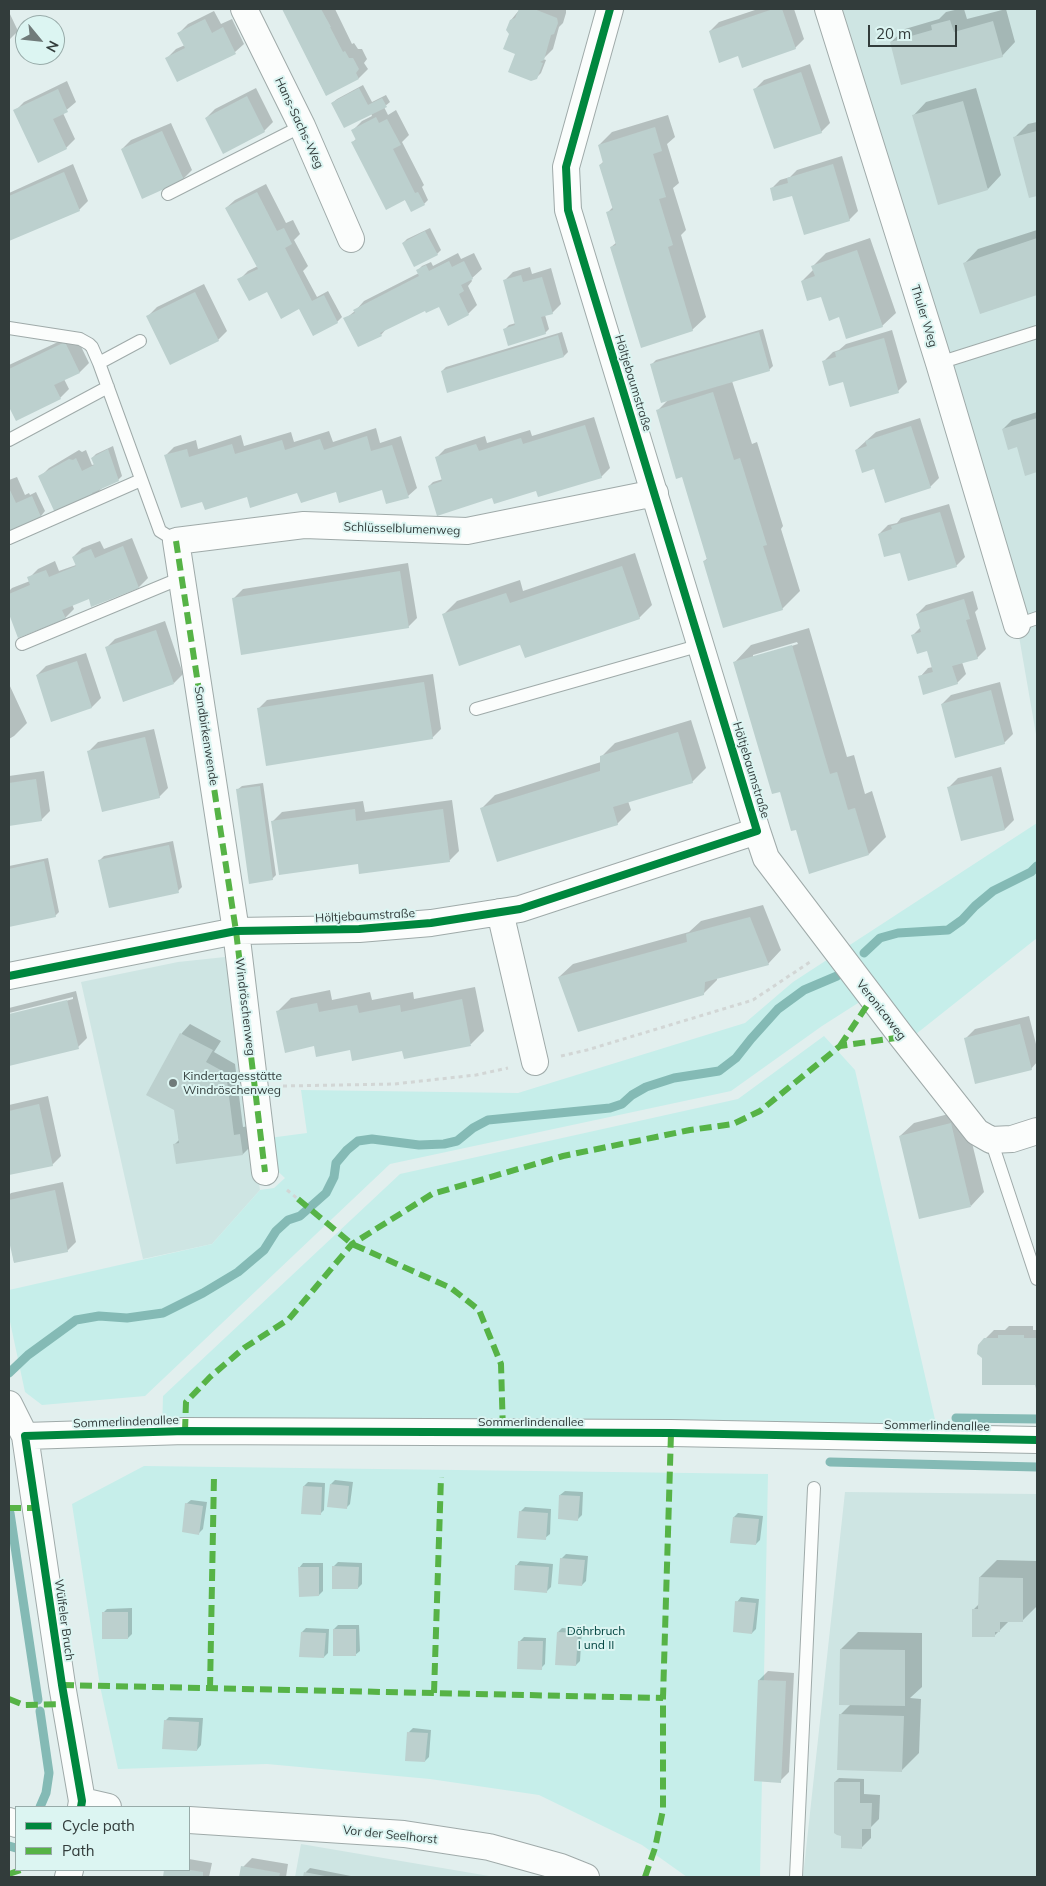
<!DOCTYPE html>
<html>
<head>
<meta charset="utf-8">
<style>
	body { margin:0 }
	#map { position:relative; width:1046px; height:1886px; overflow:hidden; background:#e2efee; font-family:Mulish,sans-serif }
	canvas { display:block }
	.frame { position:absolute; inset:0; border:10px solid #323c3b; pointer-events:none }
	.legend { position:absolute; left:15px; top:1806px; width:175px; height:65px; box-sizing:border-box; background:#dcf5f2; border:1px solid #98aba9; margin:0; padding:6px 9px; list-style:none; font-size:15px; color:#323c3b }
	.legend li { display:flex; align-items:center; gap:10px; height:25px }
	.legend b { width:25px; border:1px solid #98aba9 }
	.north { position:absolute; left:15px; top:15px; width:50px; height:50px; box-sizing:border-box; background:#dcf5f2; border:1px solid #98aba9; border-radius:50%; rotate:118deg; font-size:14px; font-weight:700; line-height:20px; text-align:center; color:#323c3b }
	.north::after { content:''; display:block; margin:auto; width:18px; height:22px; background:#707b7a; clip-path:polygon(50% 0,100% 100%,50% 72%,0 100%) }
	.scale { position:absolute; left:868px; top:25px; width:89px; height:22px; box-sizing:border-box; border:2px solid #323c3b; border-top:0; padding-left:6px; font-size:15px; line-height:18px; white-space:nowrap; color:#323c3b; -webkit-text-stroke:4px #dcf5f2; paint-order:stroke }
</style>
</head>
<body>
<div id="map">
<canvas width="1046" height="1886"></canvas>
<div class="frame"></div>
<ul class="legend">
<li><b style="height:6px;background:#00873e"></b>Cycle path</li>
<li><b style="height:6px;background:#56b346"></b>Path</li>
</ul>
<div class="north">N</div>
<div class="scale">20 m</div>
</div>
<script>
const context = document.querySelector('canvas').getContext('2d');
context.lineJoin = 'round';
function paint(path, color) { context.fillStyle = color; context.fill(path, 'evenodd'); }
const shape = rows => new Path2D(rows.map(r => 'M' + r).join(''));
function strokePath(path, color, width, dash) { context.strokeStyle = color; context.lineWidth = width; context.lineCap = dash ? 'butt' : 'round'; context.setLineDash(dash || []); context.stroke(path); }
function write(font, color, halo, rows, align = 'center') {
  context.font = font + ' Mulish,sans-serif'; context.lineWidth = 4; context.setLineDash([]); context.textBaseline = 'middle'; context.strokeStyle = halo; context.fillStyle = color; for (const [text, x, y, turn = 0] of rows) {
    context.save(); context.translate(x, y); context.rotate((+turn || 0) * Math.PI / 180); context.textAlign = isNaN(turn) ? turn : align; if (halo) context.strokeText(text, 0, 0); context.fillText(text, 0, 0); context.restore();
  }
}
paint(shape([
	[828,9,1037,9,1037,740,1017,625],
	[225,957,260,1190,212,1244,143,1259,81,982,178,962],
	[845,1492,1037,1494,1037,1877,803,1877],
	[301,1844,495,1877,295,1877]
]), '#cee5e3');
paint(shape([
	[1037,823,1037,938,916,1034,880,989,822,1026,731,1091,390,1164,145,1396,42,1405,25,1392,9,1317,9,1290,212,1244,260,1190,274,1188,285,1178,270,1164,269,1138,307,1133,301,1090,518,1093,745,1023,793,982],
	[824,1036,855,1070,939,1437,162,1432,163,1396,400,1174,738,1099],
	[144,1466,768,1474,760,1877,687,1877,642,1845,539,1795,430,1779,267,1764,118,1769,100,1686,72,1504]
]), '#c6eeea');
paint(shape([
	[283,9,335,9,352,44,354,43,358,49,362,49,367,59,364,63,368,69,359,78,326,95],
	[520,9,566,9,566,13,563,23,559,27,553,49,543,59,546,60,541,73,536,78,516,53,510,34,511,20],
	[758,9,794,9,804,39,795,48,710,31,719,22],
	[959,9,964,9,967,19,1006,9,1015,42,1002,56,891,42,905,29,939,19,946,12],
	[214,11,221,24,232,19,244,44,235,52,167,58,176,49,185,45,179,33,188,24],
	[9,12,18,31,9,40],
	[810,64,830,123,821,132,755,89,764,80],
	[67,81,76,102,63,113,75,139,66,148,15,111,24,102],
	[363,85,372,102,386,95,390,102,384,107,388,115,396,110,409,135,402,142,424,185,422,187,428,200,424,204,406,201,353,142,357,138,353,130,362,121,372,116,371,113,332,103,337,99],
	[256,88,273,122,264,131,223,152,206,118,215,109],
	[976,88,1001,175,988,189,913,116,926,102],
	[668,115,675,137,667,144,679,183,673,188,686,230,681,235,706,317,692,330,611,247,617,242,607,213,613,207,600,165,604,161,599,145,612,132],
	[1037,122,1037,195,1030,197,1014,138,1028,124],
	[171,123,192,170,183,179,122,149,131,140],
	[842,156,858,211,849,220,793,194,771,189,780,180,790,177,797,170],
	[73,164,88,201,79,210,9,240,9,193],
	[266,184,286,223,293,220,300,234,294,240,308,266,303,271,317,297,328,291,342,317,337,322,313,334,299,308,274,288,239,280,248,271,258,266,226,208,235,200],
	[430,228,441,250,437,254,403,243,407,239],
	[1037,230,1037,294,981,313,965,263,978,249],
	[870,238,896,313,882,326,840,316,822,295,802,281,814,269,813,266,826,253],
	[458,253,461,259,474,253,482,269,471,279,472,281,468,286,477,305,468,314,439,305,425,309,387,328,381,335,345,319,355,311,364,301,419,273,418,270,422,266,431,262,433,266],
	[530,267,532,274,551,268,561,304,552,313,545,315,549,329,545,333,505,329,509,325,516,323,504,281,513,272],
	[204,284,227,331,218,340,148,316,157,307],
	[763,329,773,366,769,370,732,381,752,444,757,442,783,526,781,529,800,591,782,609,704,561,708,558,683,476,657,411,669,399,652,364,656,360],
	[892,330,907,382,898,391,844,380,824,361,833,352,839,350,846,344],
	[562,332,568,352,564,356,442,371,446,367],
	[75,334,89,363,80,372,64,379,69,389,60,398,16,419,9,404,9,365],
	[1037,412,1037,470,1026,474,1018,446,1003,429,1012,420],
	[594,417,610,468,601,477,492,496,429,486,433,482,443,479,436,458,445,449,485,436,487,443,530,430,532,436],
	[920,418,939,478,930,487,875,467,856,450,876,432],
	[376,428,380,443,401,436,417,488,408,496,383,488,298,491,203,500,165,456,174,447,196,440,198,449,241,435,244,446,291,432,294,442,329,431,333,442],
	[113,446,122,476,118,480,103,487,94,496,40,477,49,468,79,450,82,452,86,450,92,465,95,464,92,458,96,454],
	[17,477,25,495,29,493,30,495,36,492,45,511,41,516,9,530,9,480],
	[949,504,965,557,956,566,901,551,879,534,888,525,897,523,901,518],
	[132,538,148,578,139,587,92,605,89,598,72,604,74,609,65,618,19,636,9,610,9,591,12,588,30,581,29,578,38,569,55,561,59,571,76,565,73,557,82,548,100,541,104,549],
	[635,553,652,605,639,618,521,643,443,615,457,601,520,580,523,591],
	[408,563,417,618,408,627,234,598,243,589],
	[973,591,978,609,975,612,986,649,977,658,962,662,966,674,957,683,920,677,928,668,933,667,927,649,913,635,921,627,917,614,926,605],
	[165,621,183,674,174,683,106,648,115,639],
	[809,628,847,757,854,755,865,794,872,791,886,837,869,854,797,828,780,790,734,663,751,645],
	[797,642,798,644,753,658,753,655],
	[86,653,101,698,92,707,52,720,37,675,46,666],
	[433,674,441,729,432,738,258,709,267,700],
	[1000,682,1013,734,1004,743,942,704,951,695],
	[9,684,27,723,14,736,9,739],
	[691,720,706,768,692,782,628,801,631,810,617,824,482,808,495,795,601,762,601,757,615,743],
	[154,729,168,788,159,797,89,751,98,742],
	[1001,767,1014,820,1005,829,962,840,949,787,958,778],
	[44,771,50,811,41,820,9,825,9,776],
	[263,783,276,875,272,879,237,790,242,786],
	[452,800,459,851,450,860,360,873,359,863,273,821,282,812,363,801,365,812],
	[173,841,182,887,178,891,100,860,104,856],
	[48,858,59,912,55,916,9,925,9,866],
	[763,905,781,950,768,964,717,977,717,980,703,994,559,977,573,964,689,932,701,921],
	[475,987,484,1031,471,1044,403,1049,351,1049,315,1045,278,1011,291,998,330,990,332,1000,370,992,372,1000,413,992,414,999],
	[76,991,87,1038,78,1047,9,1065,9,1016,73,999,73,997,9,1013,9,1008],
	[1029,1016,1037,1048,1037,1062,1031,1069,966,1038,975,1029],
	[190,1024,221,1041,214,1052,235,1064,243,1127,249,1126,252,1145,243,1154,177,1163,175,1144,179,1140,175,1109,148,1094,182,1033],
	[48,1096,61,1156,52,1165,9,1174,9,1105],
	[964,1110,984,1192,971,1206,900,1136,914,1123],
	[63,1182,76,1242,67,1251,14,1262,9,1235,9,1195,11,1193],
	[1009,1326,1033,1326,1033,1330,1037,1330,1037,1386,983,1359,979,1345,994,1330,1005,1330],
	[335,1480,353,1482,350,1504,346,1508,331,1484],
	[308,1482,325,1483,324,1510,320,1514,304,1486],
	[565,1491,583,1492,582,1515,578,1519,560,1495],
	[191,1500,207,1502,203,1529,199,1533,186,1504],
	[525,1507,551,1509,550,1534,545,1538,520,1512],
	[738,1513,763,1516,760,1540,756,1544,734,1517],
	[566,1554,588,1556,586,1581,582,1585,561,1559],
	[997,1560,1037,1561,1037,1606,1022,1621,1009,1621,994,1636,973,1610,979,1604,980,1577],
	[520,1561,553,1564,551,1587,547,1591,516,1566],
	[338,1562,362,1563,362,1584,358,1588,333,1567],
	[303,1563,323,1563,323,1591,319,1595,299,1568],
	[741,1597,759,1599,756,1629,752,1633,737,1602],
	[132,1608,132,1634,128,1638,103,1613,107,1609],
	[338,1625,359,1625,360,1651,355,1655,334,1629],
	[306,1628,329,1629,328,1653,324,1657,302,1632],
	[562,1628,582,1629,580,1661,576,1665,558,1632],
	[858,1632,922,1633,922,1687,910,1698,921,1699,919,1753,902,1770,840,1715,851,1704,841,1649],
	[524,1637,546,1638,545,1664,541,1668,520,1641],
	[768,1671,794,1673,789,1772,780,1781,759,1680],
	[169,1717,203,1718,201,1745,197,1750,165,1721],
	[413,1728,431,1730,429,1757,425,1761,409,1732],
	[839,1778,864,1779,864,1794,880,1795,879,1819,871,1827,871,1838,862,1847,835,1782],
	[252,1858,288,1864,286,1877,240,1877,243,1867],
	[189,1859,212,1863,209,1877,164,1877,166,1870,189,1870],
	[310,1868,356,1877,305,1877,306,1872]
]), '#0003');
strokePath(shape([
	[864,953,880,938,898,933,948,930,962,920,975,906,993,891,1031,872,1037,866],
	[9,1373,28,1355,76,1320,99,1316,127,1318,163,1313,203,1293,238,1272,264,1250,276,1231,288,1220,300,1216,326,1193,334,1177,336,1163,347,1150,358,1141,372,1139,419,1145,444,1144,457,1141,473,1128,488,1120,610,1108,622,1104,632,1095,646,1087,674,1078,719,1071,736,1058,751,1039,778,1009,804,990,837,976],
	[956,1418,1037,1419],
	[830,1462,1037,1467],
	[10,1513,38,1700],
	[40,1807,46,1793,49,1773,40,1711],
	[9,1846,16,1848]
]), '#84bab5', 9);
paint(shape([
	[282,9,321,9,331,27,330,27,343,52,345,51,349,58,353,58,359,69,356,73,359,79,326,96],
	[519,9,534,9,557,18,558,23,554,34,551,35,544,60,540,62,543,63,537,79,531,81,508,72,515,54,503,49,509,34,506,30,510,20,515,18],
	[773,9,782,9,796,49,742,68,738,56,719,63,709,31],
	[205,19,212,33,223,27,236,54,177,82,165,58,185,48,177,33],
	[950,20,954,32,993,21,1003,57,901,85,890,42,932,30,931,25],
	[801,72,822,133,774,149,753,89],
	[359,88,368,105,382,98,387,107,344,128,331,103],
	[58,89,68,112,53,119,67,149,38,163,13,110],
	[247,96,265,132,223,154,205,118],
	[963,101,988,190,938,205,912,115],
	[376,117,379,123,387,119,401,145,393,149,415,193,418,192,425,205,411,212,405,200,386,210,351,142,356,140,351,130],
	[655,127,662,151,653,154,666,197,659,199,673,245,668,247,693,331,641,348,610,247,616,245,606,212,613,210,599,165,603,163,598,145],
	[162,131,184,180,142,199,121,149],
	[1037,131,1037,196,1029,198,1013,137],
	[833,164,850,221,804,235,792,196,773,201,770,188,788,183,787,178],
	[64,172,80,211,9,241,9,196],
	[257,192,277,231,284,228,292,244,285,248,312,301,324,295,338,323,313,336,299,309,281,319,267,292,249,301,237,279,258,269,225,208],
	[425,231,438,255,414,267,402,243],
	[1037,238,1037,295,980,314,963,263],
	[857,250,883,327,846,339,839,317,829,321,821,297,807,301,801,281,815,276,811,266],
	[449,261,452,267,464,261,473,279,461,285,464,291,459,294,469,315,448,326,439,307,426,313,425,311,380,333,382,336,358,347,343,318,355,313,353,310,419,276,416,270,426,265,429,271],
	[521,275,523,282,542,277,553,314,541,317,546,334,508,346,503,329,515,325,503,280],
	[195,292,219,341,170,365,146,316],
	[759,332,770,371,661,403,650,364],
	[558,335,564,357,447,393,441,371],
	[884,338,899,393,850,407,843,382,829,386,822,361,836,357,835,352],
	[65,342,80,373,54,385,61,399,16,421,9,407,9,369],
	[713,392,734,460,740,458,767,545,763,546,783,610,723,628,703,561,707,560,682,477,676,479,656,410],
	[1037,418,1037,472,1025,476,1017,447,1008,450,1002,429],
	[585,425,602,478,538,497,536,491,494,504,492,498,437,516,428,486,442,481,435,457,476,444,479,451,521,438,523,444],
	[911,426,931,488,885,503,874,469,862,473,855,450,867,446,865,441],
	[367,436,371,451,392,445,409,498,386,504,382,490,339,503,336,492,301,503,297,493,250,508,247,497,205,510,202,502,181,508,164,455,187,449,189,457,232,444,235,454,282,440,285,450,320,439,324,450],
	[108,449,119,481,92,493,94,497,56,515,38,476,69,459,73,460,76,458,82,471,94,465,91,458],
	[9,488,16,503,32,496,41,517,9,532],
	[940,512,957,567,908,581,900,553,884,557,878,534,892,529,891,526],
	[123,546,139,588,91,607,89,599,62,610,66,619,18,638,9,614,9,594,30,585,27,577,46,570,49,577,76,566,72,557,91,549,95,558],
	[622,566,640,619,525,658,520,645,459,666,442,614,506,593,510,603],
	[400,571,409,628,241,655,232,598],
	[964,599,970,619,966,620,978,659,952,666,958,684,923,695,918,676,933,672,927,651,917,654,911,635,921,632,916,614],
	[156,630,174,684,123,702,105,647],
	[792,645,830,774,837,772,848,810,855,808,869,855,809,874,796,830,791,831,780,792,772,794,733,662],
	[77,661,92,708,51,722,36,675],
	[424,682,433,739,266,766,257,708],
	[991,690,1005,744,955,758,941,704],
	[678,732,693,783,613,807,618,825,497,862,480,808,600,771,600,756],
	[145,737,160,798,102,812,87,751],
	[992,776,1005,830,961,841,947,787],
	[36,779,42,821,9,826,9,783],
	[260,786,273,880,249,884,236,789],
	[355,809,356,821,443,809,450,862,359,874,358,864,279,875,271,821],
	[169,845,179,893,109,908,98,860],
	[44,861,56,917,9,927,9,869],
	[750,917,769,965,705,982,704,995,578,1032,558,977,687,942,686,934],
	[462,999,471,1046,404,1059,402,1051,352,1061,350,1050,316,1057,314,1046,285,1053,276,1011,317,1003,319,1012,357,1005,359,1013,400,1005,401,1012],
	[67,1000,79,1049,9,1066,9,1014],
	[1020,1024,1032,1070,975,1084,964,1038],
	[180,1033,213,1050,206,1062,226,1073,234,1135,240,1134,243,1155,176,1164,173,1144,179,1143,174,1110,146,1095],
	[39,1104,53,1166,9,1175,9,1111],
	[951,1123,971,1207,919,1219,899,1136],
	[55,1190,68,1252,14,1263,9,1241,9,1200],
	[998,1335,1024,1335,1024,1338,1037,1338,1037,1389,1036,1389,1035,1385,982,1385,982,1358,977,1354,978,1345,984,1338,998,1338],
	[330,1484,349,1486,347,1509,327,1507],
	[303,1486,322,1487,321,1515,301,1514],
	[559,1495,580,1496,578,1521,558,1519],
	[185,1503,203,1506,199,1535,182,1532],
	[519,1511,548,1513,546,1540,517,1538],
	[733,1517,759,1519,756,1545,730,1543],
	[560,1558,585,1560,582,1586,558,1584],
	[515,1565,549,1567,547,1593,514,1590],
	[332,1566,359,1567,358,1589,332,1589],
	[298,1567,319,1567,319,1596,299,1597],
	[979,1577,1023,1578,1023,1622,1000,1622,1000,1632,995,1632,995,1637,972,1637,972,1609,978,1609],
	[735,1601,756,1603,752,1634,733,1632],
	[102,1612,128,1612,128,1639,102,1639],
	[333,1629,356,1629,356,1656,333,1656],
	[301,1632,326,1633,324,1658,299,1657],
	[557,1632,578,1633,576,1666,555,1665],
	[518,1641,543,1641,542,1670,517,1669],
	[840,1649,905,1650,905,1706,839,1705],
	[758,1680,786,1681,781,1783,754,1781],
	[839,1714,904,1716,902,1772,837,1770],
	[164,1720,199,1722,197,1751,162,1749],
	[407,1732,428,1733,425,1762,405,1761],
	[834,1782,860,1782,860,1803,872,1803,871,1829,862,1829,862,1849,841,1848,841,1836,837,1835,834,1833],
	[241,1866,280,1873,279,1877,239,1877],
	[164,1870,189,1870,203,1872,203,1877,163,1877],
	[304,1872,325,1876,325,1877,303,1877]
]), '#bcd0ce');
const lane = shape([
	[168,194,302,126],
	[9,328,80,339,89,344,92,347,99,363],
	[140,341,99,363,160,531,176,541],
	[939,363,1037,332],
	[9,440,108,387],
	[9,538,141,480],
	[1017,625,1037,618],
	[22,644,181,578],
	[476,709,701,645],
	[991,1140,1037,1279],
	[796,1877,814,1488]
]);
const street = shape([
	[244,9,302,126,351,239],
	[828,9,939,363,1017,625],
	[757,831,766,858,902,1037,977,1132,991,1140,1012,1139,1037,1131],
	[500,912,535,1062],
	[9,976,236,931,359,929,431,923,520,909,757,831,568,210,566,167,610,9],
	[265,1172,236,931,176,541,304,525,467,531,655,493],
	[9,1404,25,1436,62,1685,82,1801,81,1807],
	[25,1436,185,1431,671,1433,1037,1440],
	[82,1801,108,1807],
	[189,1820,404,1834,489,1847,561,1867,586,1877],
	[9,1821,16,1824],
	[68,1877,70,1870]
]);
strokePath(lane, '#9faaa9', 14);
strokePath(street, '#9faaa9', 28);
strokePath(shape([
	[561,1056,587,1050,753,1000,810,962],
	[283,1086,394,1084,476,1075,508,1068],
	[287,1190,298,1199]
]), '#d2d6d5', 3, [4, 4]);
strokePath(lane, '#fbfdfc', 12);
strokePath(street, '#fbfdfc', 26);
strokePath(shape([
	[176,541,236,931,265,1172],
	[840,1046,872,998],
	[298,1199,352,1244,451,1288,479,1310,501,1364,503,1433],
	[185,1431,186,1402,210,1377,244,1348,289,1319,352,1244,432,1194,563,1156,690,1130,733,1124,760,1111,840,1046,902,1037],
	[9,1508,36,1508],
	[62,1685,663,1698],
	[210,1689,214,1476],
	[434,1693,441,1477],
	[9,1699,24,1705,65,1704],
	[9,1874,21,1870],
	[645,1877,655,1848,663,1810,663,1698,671,1433]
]), '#56b346', 6, [12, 6]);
strokePath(shape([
	[9,976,236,931,359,929,431,923,520,909,757,831,568,210,566,167,610,9],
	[81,1807,82,1801,62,1685,25,1436,185,1431,671,1433,1037,1440]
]), '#00873e', 8);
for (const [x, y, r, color] of [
	[173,1083,5,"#707b7a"]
]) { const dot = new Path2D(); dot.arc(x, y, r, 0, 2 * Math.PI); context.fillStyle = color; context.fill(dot); strokePath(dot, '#dcf5f2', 2); }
write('12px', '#323c3b', '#dcf5f2', [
	["Hans-Sachs-Weg",299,123,65],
	["Thuler Weg",924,316,73],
	["Höltjebaumstraße",633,383,73],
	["Schlüsselblumenweg",402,529,2],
	["Sandbirkenwende",206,736,81],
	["Höltjebaumstraße",751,770,73],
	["Höltjebaumstraße",365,916,-3],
	["Windröschenweg",245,1007,83],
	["Veronicaweg",881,1010,52],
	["Sommerlindenallee",126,1422,-2],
	["Sommerlindenallee",531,1422],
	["Sommerlindenallee",937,1426,1],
	["Wülfeler Bruch",64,1620,82],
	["Vor der Seelhorst",390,1835,6]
]);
write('12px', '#323c3b', '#dcf5f2', [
	["Kindertagesstätte",183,1076],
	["Windröschenweg",183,1090]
], 'left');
write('12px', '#004440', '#dcf5f2', [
	["Döhrbruch",596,1631],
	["I und II",596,1645]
]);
</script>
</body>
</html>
